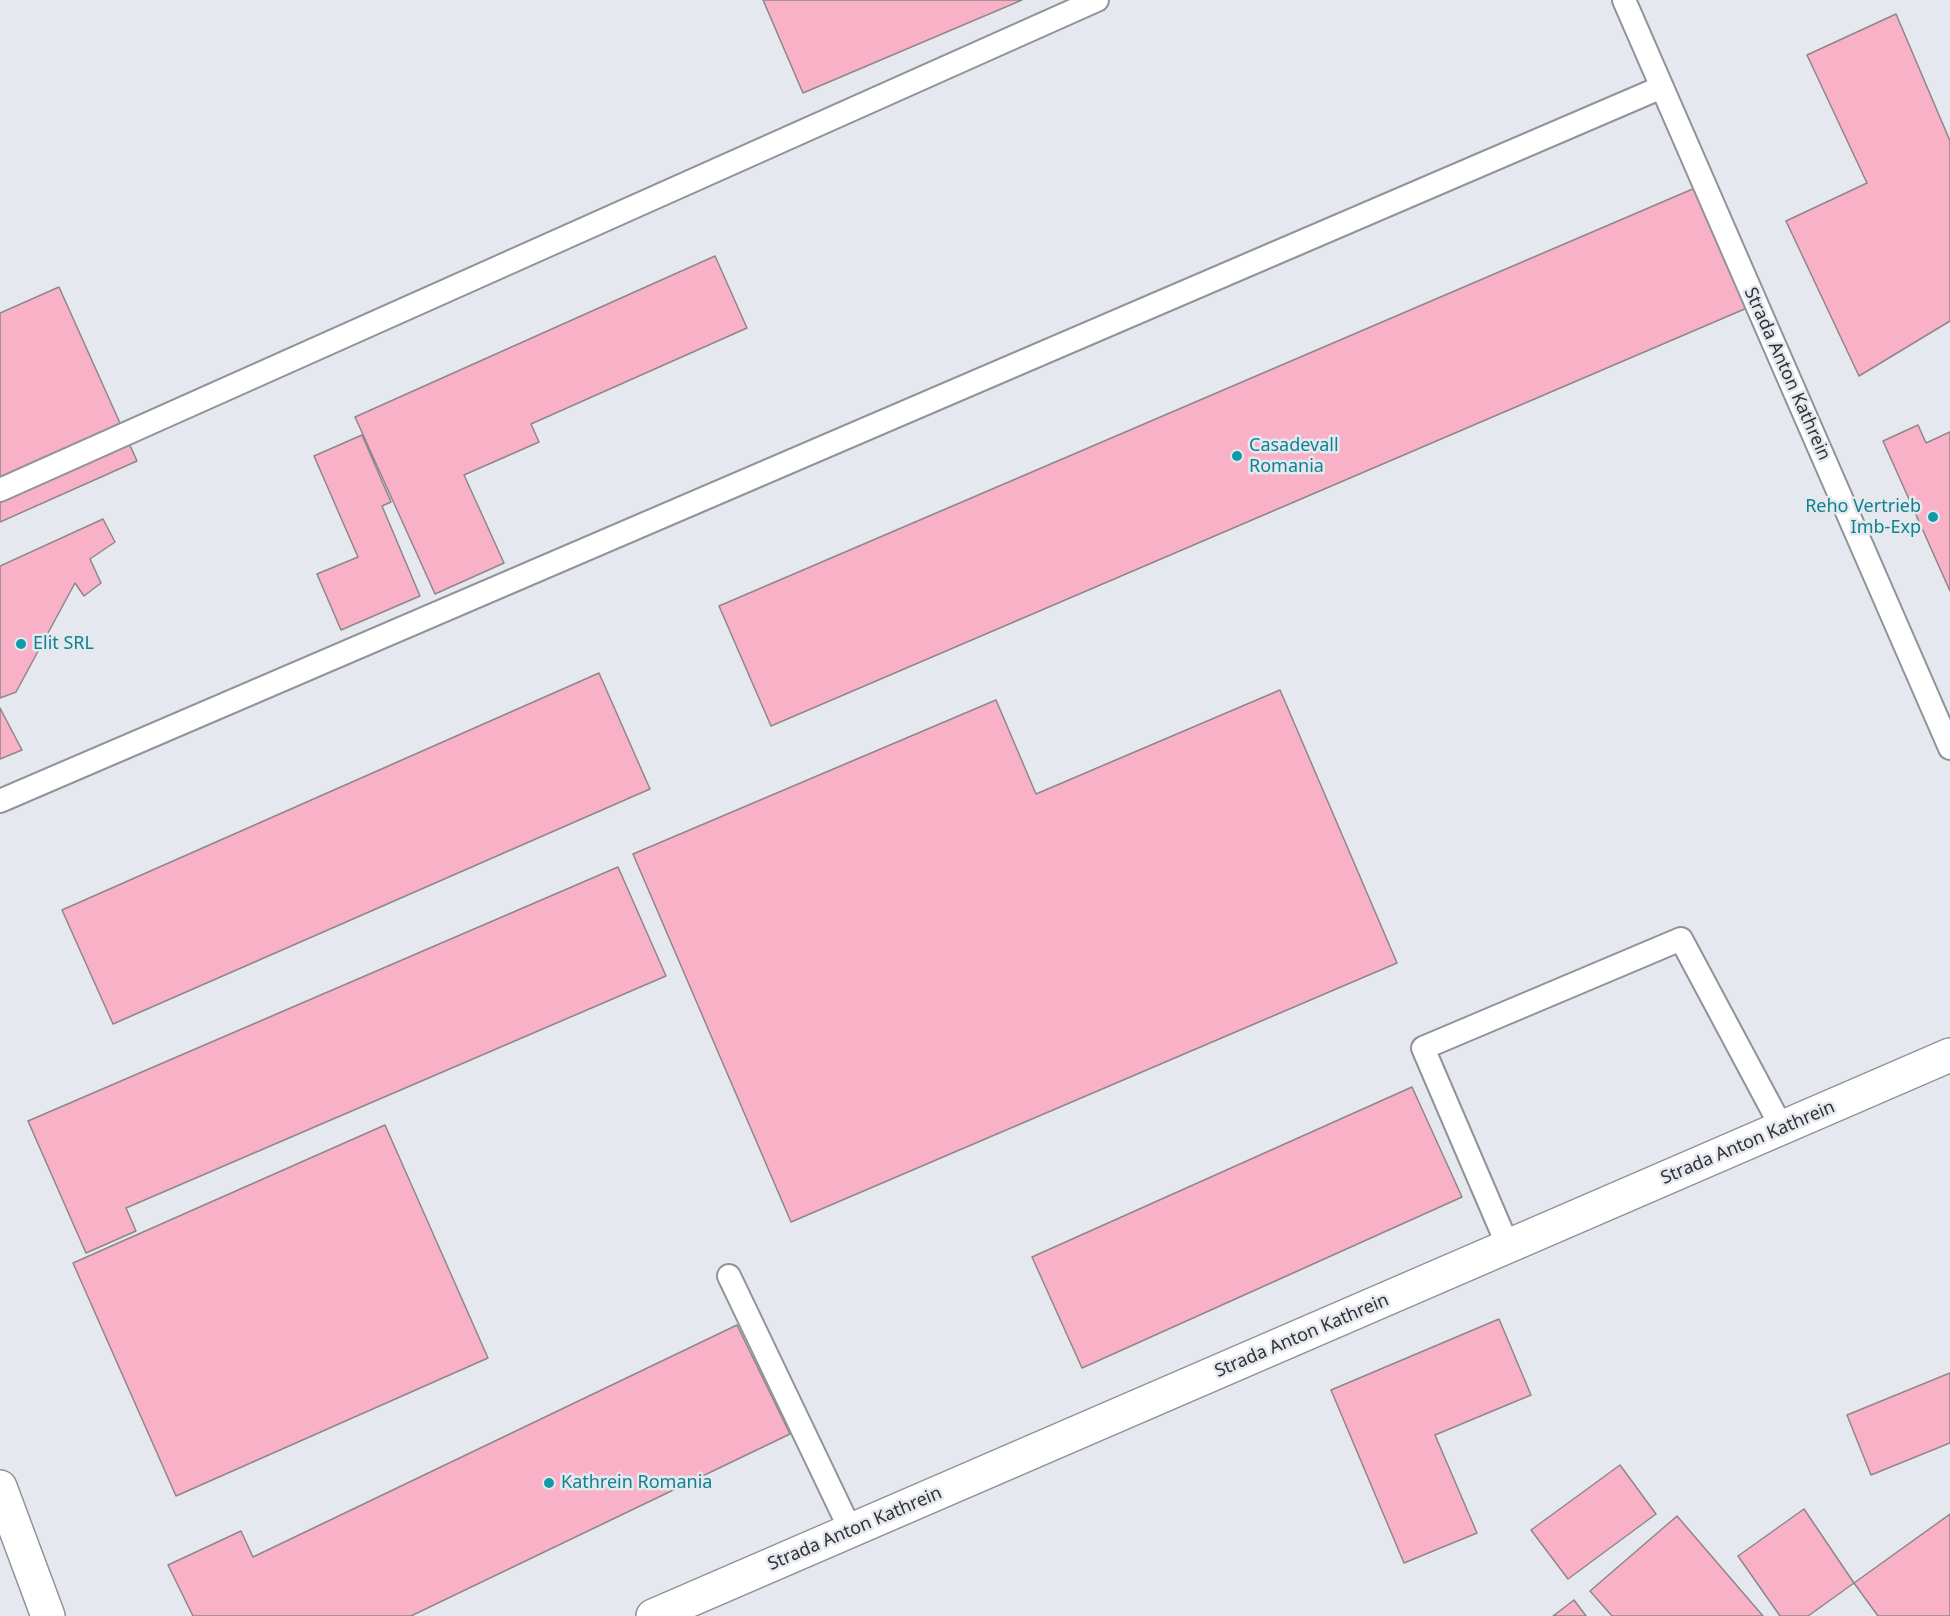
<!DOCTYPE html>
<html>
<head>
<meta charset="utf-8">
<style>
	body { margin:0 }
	canvas { display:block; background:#e5e8ee }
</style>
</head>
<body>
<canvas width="1950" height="1616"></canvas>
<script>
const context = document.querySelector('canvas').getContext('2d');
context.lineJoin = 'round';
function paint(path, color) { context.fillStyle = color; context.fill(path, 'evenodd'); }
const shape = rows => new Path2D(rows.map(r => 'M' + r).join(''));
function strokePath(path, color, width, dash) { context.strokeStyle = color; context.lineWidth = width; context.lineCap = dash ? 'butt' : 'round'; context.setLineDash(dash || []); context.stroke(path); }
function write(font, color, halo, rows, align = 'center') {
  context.font = font + ' "Noto Sans",sans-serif'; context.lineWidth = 5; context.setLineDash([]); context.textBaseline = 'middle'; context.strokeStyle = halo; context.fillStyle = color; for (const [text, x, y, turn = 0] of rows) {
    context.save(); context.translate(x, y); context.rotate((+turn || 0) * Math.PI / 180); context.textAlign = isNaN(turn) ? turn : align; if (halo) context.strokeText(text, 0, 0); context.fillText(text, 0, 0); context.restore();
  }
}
const building = shape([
	[763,0,1022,0,803,93,763,0],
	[1896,14,1950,141,1950,321,1859,376,1786,221,1867,183,1807,55,1896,14],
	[1702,185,1754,305,771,726,719,606,1702,185],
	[715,256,747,328,531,424,539,442,464,475,504,563,435,594,355,417,715,256],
	[59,287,137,461,0,522,0,313,59,287],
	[1918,425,1926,443,1950,432,1950,591,1883,441,1918,425],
	[362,435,391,502,382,506,420,596,341,630,317,574,358,557,314,456,362,435],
	[103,519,115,542,90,559,101,583,84,596,75,583,16,692,0,698,0,566,103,519],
	[599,673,650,789,113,1024,62,910,599,673],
	[1280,690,1397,963,791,1222,633,854,996,700,1036,794,1280,690],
	[0,708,22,750,0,759,0,708],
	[618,867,666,976,126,1208,136,1231,86,1253,28,1121,618,867],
	[1412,1087,1462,1197,1082,1368,1032,1257,1412,1087],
	[385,1125,488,1358,176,1496,73,1263,385,1125],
	[1499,1319,1531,1395,1435,1435,1477,1533,1404,1563,1331,1390,1499,1319],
	[737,1325,790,1434,411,1616,193,1616,168,1565,241,1531,253,1557,737,1325],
	[1950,1373,1950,1443,1871,1475,1847,1415,1950,1373],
	[1620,1465,1656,1514,1568,1579,1531,1530,1620,1465],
	[1804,1509,1854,1583,1808,1616,1780,1616,1738,1556,1804,1509],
	[1950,1514,1950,1616,1878,1616,1854,1583,1950,1514],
	[1677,1516,1763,1616,1612,1616,1590,1591,1677,1516],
	[1574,1600,1586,1616,1553,1616,1574,1600]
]);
paint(building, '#f8b1c7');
strokePath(building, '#8e8789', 1.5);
const service = shape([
	[1624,0,1950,748],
	[0,490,1097,0],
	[0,801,1662,87],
	[1508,1246,1423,1048,1681,939,1782,1128],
	[729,1276,851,1531]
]);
const minor = shape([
	[653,1616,1950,1055]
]);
const secondary = shape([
	[0,1487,48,1616]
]);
strokePath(service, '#909399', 26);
strokePath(minor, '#909399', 36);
strokePath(secondary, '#909399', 36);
strokePath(service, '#fff', 22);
strokePath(minor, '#fff', 33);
strokePath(secondary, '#fff', 33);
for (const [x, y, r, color] of [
	[1237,456,6,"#0f9aa8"],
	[1933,517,6,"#0f9aa8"],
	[21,644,6,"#0f9aa8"],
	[549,1483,6,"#0f9aa8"]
]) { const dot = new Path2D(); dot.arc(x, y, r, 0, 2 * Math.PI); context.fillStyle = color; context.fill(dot); strokePath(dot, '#e5e8ee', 2); }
write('18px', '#303234', '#e5e8ee', [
	["Strada Anton Kathrein",1787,374,66],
	["Strada Anton Kathrein",1748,1143,-23],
	["Strada Anton Kathrein",1302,1336,-23],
	["Strada Anton Kathrein",855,1529,-23]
]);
write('18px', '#0d838f', '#e5e8ee', [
	["Casadevall",1249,446],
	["Romania",1249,467],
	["Reho Vertrieb",1921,507,"right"],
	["Imb-Exp",1921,528,"right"],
	["Elit SRL",33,644],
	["Kathrein Romania",561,1483]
], 'left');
</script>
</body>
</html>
